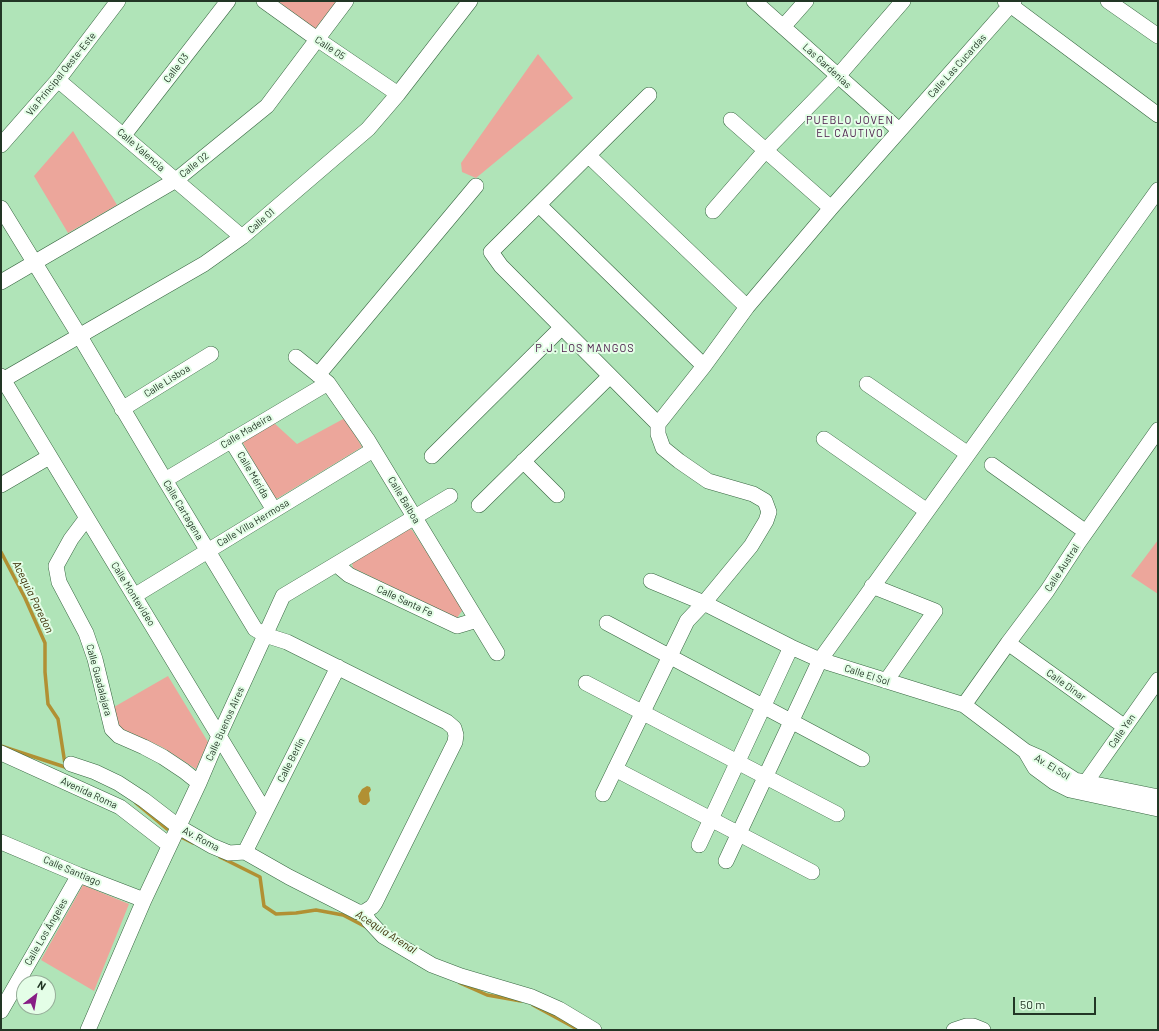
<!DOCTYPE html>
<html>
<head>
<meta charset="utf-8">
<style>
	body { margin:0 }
	#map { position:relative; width:1159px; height:1031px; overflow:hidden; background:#b0e4b8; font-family:Barlow,sans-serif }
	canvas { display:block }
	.frame { position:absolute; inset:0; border:2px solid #223625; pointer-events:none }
	.north { position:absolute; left:16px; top:975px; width:40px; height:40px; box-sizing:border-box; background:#e4fee7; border:1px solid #96ae99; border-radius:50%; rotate:31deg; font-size:11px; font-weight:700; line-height:16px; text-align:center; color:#223625 }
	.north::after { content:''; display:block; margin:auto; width:14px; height:18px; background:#871e85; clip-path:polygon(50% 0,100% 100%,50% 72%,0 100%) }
	.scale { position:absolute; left:1013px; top:997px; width:83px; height:18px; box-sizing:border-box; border:2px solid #223625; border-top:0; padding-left:5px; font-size:12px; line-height:14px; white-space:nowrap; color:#223625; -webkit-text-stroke:3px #e4fee7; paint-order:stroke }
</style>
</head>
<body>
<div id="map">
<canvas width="1159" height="1031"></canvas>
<div class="frame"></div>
<div class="north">N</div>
<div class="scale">50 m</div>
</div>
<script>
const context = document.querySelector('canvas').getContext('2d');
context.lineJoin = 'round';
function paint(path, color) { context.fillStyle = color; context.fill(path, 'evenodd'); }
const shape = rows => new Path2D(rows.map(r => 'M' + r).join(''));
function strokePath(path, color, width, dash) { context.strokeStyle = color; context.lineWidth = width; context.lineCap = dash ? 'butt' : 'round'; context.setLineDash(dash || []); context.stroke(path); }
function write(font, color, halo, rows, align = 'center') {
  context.font = font + ' Barlow,sans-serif'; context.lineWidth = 4; context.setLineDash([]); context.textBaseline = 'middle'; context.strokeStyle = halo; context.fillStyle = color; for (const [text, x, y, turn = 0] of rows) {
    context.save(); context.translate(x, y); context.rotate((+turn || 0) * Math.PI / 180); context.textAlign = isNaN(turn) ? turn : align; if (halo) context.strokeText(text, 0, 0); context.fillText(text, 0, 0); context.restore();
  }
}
paint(shape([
	[277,1,337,1,315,29],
	[538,54,573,98,476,178,462,172,461,163],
	[73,131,117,205,68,233,34,176],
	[345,418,362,447,278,498,274,498,243,443,244,438,274,423,297,444],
	[409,529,412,530,464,608,457,618,353,568,352,563],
	[1158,540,1158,594,1131,576],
	[168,676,208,742,196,769,162,747,120,728,117,723,114,707],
	[83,885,129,904,94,991,41,960]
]), '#eca69b');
paint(shape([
	[367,786,370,787,371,790,369,793,370,801,366,805,363,805,359,802,358,796,362,789]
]), '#b19033');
strokePath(shape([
	[1,552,25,598,45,643,45,672,48,704,58,719,65,764],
	[1,746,68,768],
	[136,803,167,829],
	[181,837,193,843],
	[220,857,260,877,264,906,276,914,296,913,316,910,343,915,366,927],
	[460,983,487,995,521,1001],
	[533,1005,579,1030]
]), '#b19033', 3.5);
const minor = shape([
	[264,1,317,39,398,94],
	[754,1,899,130],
	[1005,1,1158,115],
	[1108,1,1158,36],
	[783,27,806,1],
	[58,80,242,237],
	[649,95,491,252,501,266,658,424],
	[731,120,831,208],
	[124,135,228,1],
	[1,145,58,80,118,1],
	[589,156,747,307],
	[539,205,704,366],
	[1,208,79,335,165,480,255,629,265,635,287,642,447,722,454,728,456,735,455,742,375,903,372,907,364,912,358,912,289,877,245,852,229,853,212,846,179,827,144,800,118,783,95,772,71,764],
	[713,211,765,151,838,76,903,1],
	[1,282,176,180,267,106,346,1],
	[296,357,328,383,367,439,497,653],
	[318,375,476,186],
	[1,376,265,812],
	[1,381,204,264,242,237,368,129,398,94,470,1],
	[867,384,968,454],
	[122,409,211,354],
	[824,439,927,511],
	[231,440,274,510],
	[432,456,561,328],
	[523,461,557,495],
	[992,465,1086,532],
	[165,480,328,383],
	[1,485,49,457],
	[479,505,610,376],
	[86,519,71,539,56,566,59,582,86,633,95,659,112,729,119,736,144,747,163,757,184,771,199,783],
	[337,565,349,575,457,626,477,620],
	[651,581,704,603,791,647,820,660,964,705,1025,751,1041,758,1075,780,1158,797],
	[872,586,935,611,886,681],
	[134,596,373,450],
	[607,623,862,759],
	[1008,643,1125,727],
	[586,683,837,814],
	[964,705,1008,643,1047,591,1079,542,1158,430],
	[1025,751,1035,768,1054,782,1070,790,1158,809],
	[1,753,120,807,169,845],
	[615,769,812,872],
	[1086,782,1158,680],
	[603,794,687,621,704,603,751,546,766,521,769,512,765,501,753,494,708,481,679,461,663,448,658,434,658,424,704,366,747,307,831,208,1014,1],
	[1,842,79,875,144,900],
	[699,845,791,647],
	[245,852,338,667],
	[726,861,820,660,1158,190],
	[364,912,369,921,383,936,432,965,461,976,532,997,559,1009,594,1030],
	[1,1011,79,875],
	[88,1030,144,900,199,783,219,736,283,596,450,496],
	[954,1030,966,1026,973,1026,983,1030]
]);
strokePath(minor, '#376640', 16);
strokePath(minor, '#fff', 15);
write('10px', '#223625', '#e4fee7', [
	["Calle 05",330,48,34],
	["Las Gardenias",827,66,42],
	["Calle Las Cucardas",957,66,-48],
	["Calle 03",176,68,-52],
	["Vía Principal Oeste-Este",61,74,-51],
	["Calle Valencia",141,150,41],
	["Calle 02",194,165,-39],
	["Calle 01",261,221,-41],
	["Calle Lisboa",167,381,-32],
	["Calle Madeira",246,431,-31],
	["Calle Mérida",253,475,59],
	["Calle Balboa",404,500,59],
	["Calle Cartagena",183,510,59],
	["Calle Villa Hermosa",253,523,-31],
	["Calle Austral",1062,568,-57],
	["Calle Montevideo",133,594,58],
	["Calle Santa Fe",405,601,25],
	["Calle El Sol",867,675,18],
	["Calle Guadalajara",99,680,75],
	["Calle Dinar",1066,685,36],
	["Calle Buenos Aires",225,724,-66],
	["Calle Yen",1122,731,-55],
	["Calle Berlín",291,760,-63],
	["Av. El Sol",1052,767,31],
	["Avenida Roma",89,793,25],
	["Av. Roma",201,839,28],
	["Calle Santiago",72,871,23],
	["Calle Los Ángeles",46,932,-60]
]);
context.letterSpacing = '1px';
write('11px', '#481747', '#e4fee7', [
	["PUEBLO JOVEN",850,120],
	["EL CAUTIVO",850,133],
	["P.J. LOS MANGOS",585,348]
]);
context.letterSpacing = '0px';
write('italic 11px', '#3b2d04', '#e4fee7', [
	["Acequia Paredon",33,597,64],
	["Acequia Arenal",386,932,33]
]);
</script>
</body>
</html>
